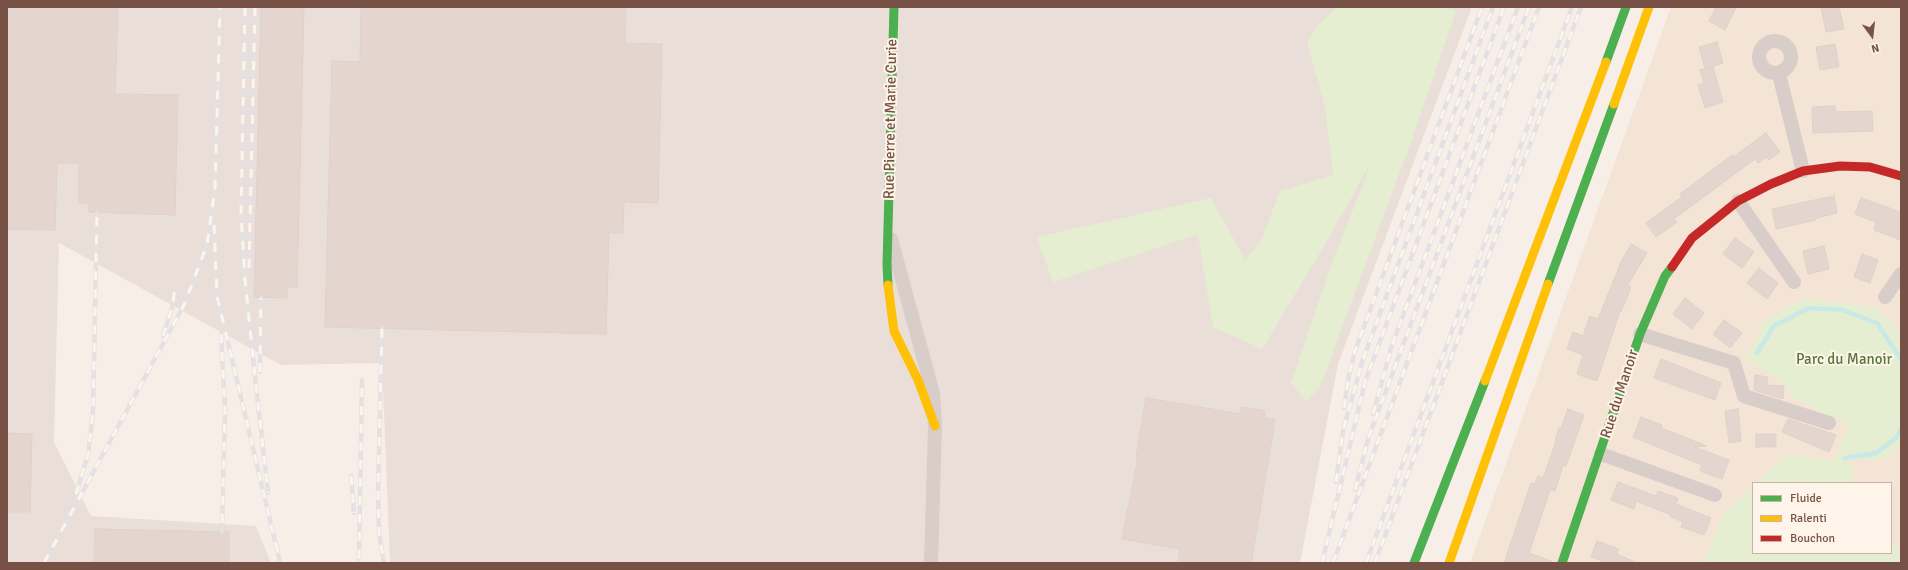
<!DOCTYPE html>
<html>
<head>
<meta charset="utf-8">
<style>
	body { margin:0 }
	#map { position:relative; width:1908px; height:570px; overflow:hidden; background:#f7efe7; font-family:Signika,sans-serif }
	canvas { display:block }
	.frame { position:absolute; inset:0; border:8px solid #775145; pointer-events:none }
	.legend { position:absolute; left:1752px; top:482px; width:140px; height:72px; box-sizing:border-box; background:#fff4e9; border:1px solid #c9b3a7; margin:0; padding:5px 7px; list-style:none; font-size:12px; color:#775145 }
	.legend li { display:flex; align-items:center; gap:8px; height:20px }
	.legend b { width:20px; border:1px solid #c9b3a7 }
	.north { position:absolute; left:1852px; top:16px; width:40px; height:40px; -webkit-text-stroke:3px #fff4e9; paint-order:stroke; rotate:165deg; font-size:11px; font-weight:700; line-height:16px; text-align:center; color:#775145 }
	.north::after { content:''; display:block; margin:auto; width:14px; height:18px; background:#775145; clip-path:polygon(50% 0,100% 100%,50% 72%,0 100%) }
</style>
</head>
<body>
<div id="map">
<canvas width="1908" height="570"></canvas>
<div class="frame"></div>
<ul class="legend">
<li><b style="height:5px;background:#4caf50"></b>Fluide</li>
<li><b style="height:5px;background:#ffc107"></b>Ralenti</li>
<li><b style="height:5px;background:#c62828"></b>Bouchon</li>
</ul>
<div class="north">N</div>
</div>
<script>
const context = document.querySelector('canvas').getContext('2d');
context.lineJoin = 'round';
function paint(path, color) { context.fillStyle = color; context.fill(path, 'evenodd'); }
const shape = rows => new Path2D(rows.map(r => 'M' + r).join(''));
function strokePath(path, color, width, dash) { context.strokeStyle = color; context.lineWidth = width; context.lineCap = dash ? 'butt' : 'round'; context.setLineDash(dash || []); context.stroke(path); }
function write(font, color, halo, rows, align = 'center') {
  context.font = font + ' Signika,sans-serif'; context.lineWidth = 4; context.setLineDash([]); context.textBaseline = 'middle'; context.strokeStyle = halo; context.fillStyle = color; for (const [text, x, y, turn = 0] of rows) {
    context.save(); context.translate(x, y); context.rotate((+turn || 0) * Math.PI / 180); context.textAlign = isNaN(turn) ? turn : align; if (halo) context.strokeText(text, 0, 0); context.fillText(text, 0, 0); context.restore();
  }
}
paint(shape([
	[1671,7,1901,7,1901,563,1470,563],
	[1753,483,1891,483,1891,553,1753,553]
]), '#f3e4d6');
paint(shape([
	[7,7,1472,7,1338,364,1300,563,390,563,382,363,281,365,59,243,54,442,91,516,256,526,271,563,7,563]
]), '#eadfd8');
paint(shape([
	[1337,7,1442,7,1456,11,1412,139,1320,387,1306,401,1291,383,1332,263,1372,161,1331,234,1262,349,1213,327,1198,234,1053,282,1037,237,1211,198,1245,260,1261,241,1280,191,1333,175,1325,106,1307,42,1320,23],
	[1803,299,1877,307,1901,332,1901,445,1888,458,1842,461,1852,463,1853,483,1757,483,1786,455,1834,461,1848,424,1794,398,1779,379,1746,360,1764,320],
	[1753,486,1753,553,1891,553,1891,542,1901,551,1901,556,1897,563,1704,563,1723,515]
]), '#e5eed0');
strokePath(shape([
	[1757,353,1774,326,1809,308,1842,310,1877,323,1901,359],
	[1845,458,1876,453,1896,438,1901,429]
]), '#c8e9e8', 4.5);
const building = shape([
	[7,7,118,7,115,94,178,95,175,215,89,212,88,203,79,203,79,163,57,163,55,230,7,229,7,7],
	[261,7,304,7,297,287,287,287,287,298,254,297,261,7],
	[361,7,626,7,625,43,662,44,658,203,624,202,623,233,609,233,606,334,325,327,332,61,360,62,361,7],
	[1716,7,1736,7,1725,30,1709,21,1716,7],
	[1821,7,1839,7,1844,29,1826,32,1821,7],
	[1717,42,1723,63,1705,69,1699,47,1717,42],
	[1835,44,1839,67,1820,70,1816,47,1835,44],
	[1713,67,1723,102,1705,108,1698,85,1704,83,1700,70,1713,67],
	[1835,106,1836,112,1872,111,1873,131,1813,133,1812,107,1835,106],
	[1766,133,1780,152,1769,160,1766,157,1758,163,1755,159,1674,219,1677,222,1656,237,1646,223,1682,197,1680,194,1732,155,1733,157,1766,133],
	[1834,196,1837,213,1816,218,1816,220,1776,229,1772,209,1834,196],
	[1861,198,1901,212,1901,240,1874,230,1876,222,1855,214,1861,198],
	[1735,238,1754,252,1742,268,1723,254,1735,238],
	[1631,244,1647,253,1627,286,1631,287,1621,312,1620,311,1597,381,1577,374,1583,355,1567,349,1573,332,1583,336,1590,316,1598,319,1621,262,1631,244],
	[1824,246,1829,269,1808,274,1803,251,1824,246],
	[1862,254,1878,260,1870,283,1854,277,1862,254],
	[1759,268,1778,283,1767,299,1747,283,1759,268],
	[1685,298,1704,313,1692,329,1673,314,1685,298],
	[1724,320,1742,333,1730,348,1713,334,1724,320],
	[1661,359,1721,383,1715,400,1654,378,1661,359],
	[1755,375,1768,377,1767,385,1784,386,1783,399,1754,390,1755,375],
	[1146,398,1240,414,1241,407,1265,411,1264,418,1275,420,1251,563,1178,563,1180,549,1122,539,1138,458,1136,458,1146,398],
	[1568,409,1584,415,1566,466,1563,465,1555,491,1550,490,1529,553,1551,561,1551,563,1504,563,1531,483,1535,484,1538,476,1543,478,1556,442,1555,441,1559,428,1561,428,1568,409],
	[1738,409,1741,441,1729,443,1725,411,1738,409],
	[1641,417,1662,425,1661,428,1707,446,1695,447,1729,460,1722,479,1700,471,1702,465,1633,437,1641,417],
	[1788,419,1836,435,1829,452,1782,432,1788,419],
	[7,433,32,434,30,512,7,512,7,433],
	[1756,434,1776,434,1776,447,1756,447,1756,434],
	[1618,482,1656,496,1658,491,1678,498,1676,504,1711,518,1704,535,1681,527,1683,522,1671,517,1671,515,1636,501,1634,509,1611,500,1618,482],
	[95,529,229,532,229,563,94,563,95,529],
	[1597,541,1619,549,1617,554,1637,563,1608,563,1591,557,1597,541]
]);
paint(building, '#e4d6cf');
strokePath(building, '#e0d1c9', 1);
strokePath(shape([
	'1759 57a16 16 0 1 1 32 0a16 16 0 1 1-32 0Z',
	[1779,74,1803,171],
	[1738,201,1794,282],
	[891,239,933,393,935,426,931,563],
	[1885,297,1901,274],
	[1640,334,1734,363,1744,396,1829,423],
	[1601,454,1715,495]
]), '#d8cdc8', 14);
strokePath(shape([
	[1606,62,1626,7],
	[1548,284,1614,104],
	[888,285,887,264,894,7],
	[1414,563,1485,381],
	[1562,563,1640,334,1665,276,1672,267]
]), '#4caf50', 9);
strokePath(shape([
	[1614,104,1649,7],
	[888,285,894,331,918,380,935,426],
	[1485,381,1606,62],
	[1449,563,1548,284]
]), '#ffc107', 9);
strokePath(shape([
	[1672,267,1692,238,1738,201,1771,184,1803,171,1840,166,1870,167,1901,176]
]), '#c62828', 9);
const rail = shape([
	[245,7,241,213,245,280,260,424],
	[214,225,217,296,277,550],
	[249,268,255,7],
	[382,329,378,490,379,533,384,563],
	[221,334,225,409,222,532],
	[163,336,172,308,175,289],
	[260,372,261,298],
	[1344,408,1349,375,1355,351,1482,7],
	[1373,414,1391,348,1518,7],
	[260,420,268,493],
	[351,476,354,513],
	[1336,482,1343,431,1362,362,1493,7],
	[1355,490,1368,439,1529,7],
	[76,494,88,455,93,412,97,213],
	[276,544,280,563],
	[359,559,362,380],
	[44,563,184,305,207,245,215,189,220,7],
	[1322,563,1365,382,1504,7],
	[1333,563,1539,7],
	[1366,563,1572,7],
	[1375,563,1581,7]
]);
strokePath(rail, '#e3e1e4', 4.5);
strokePath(rail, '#fff4e9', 3, [9]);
write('15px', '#775145', '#fff4e9', [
	["Rue Pierre et Marie Curie",891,119,-89],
	["Rue du Manoir",1620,394,-72]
]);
write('15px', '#53783a', '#fff4e9', [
	["Parc du Manoir",1844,360]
]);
</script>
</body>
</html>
